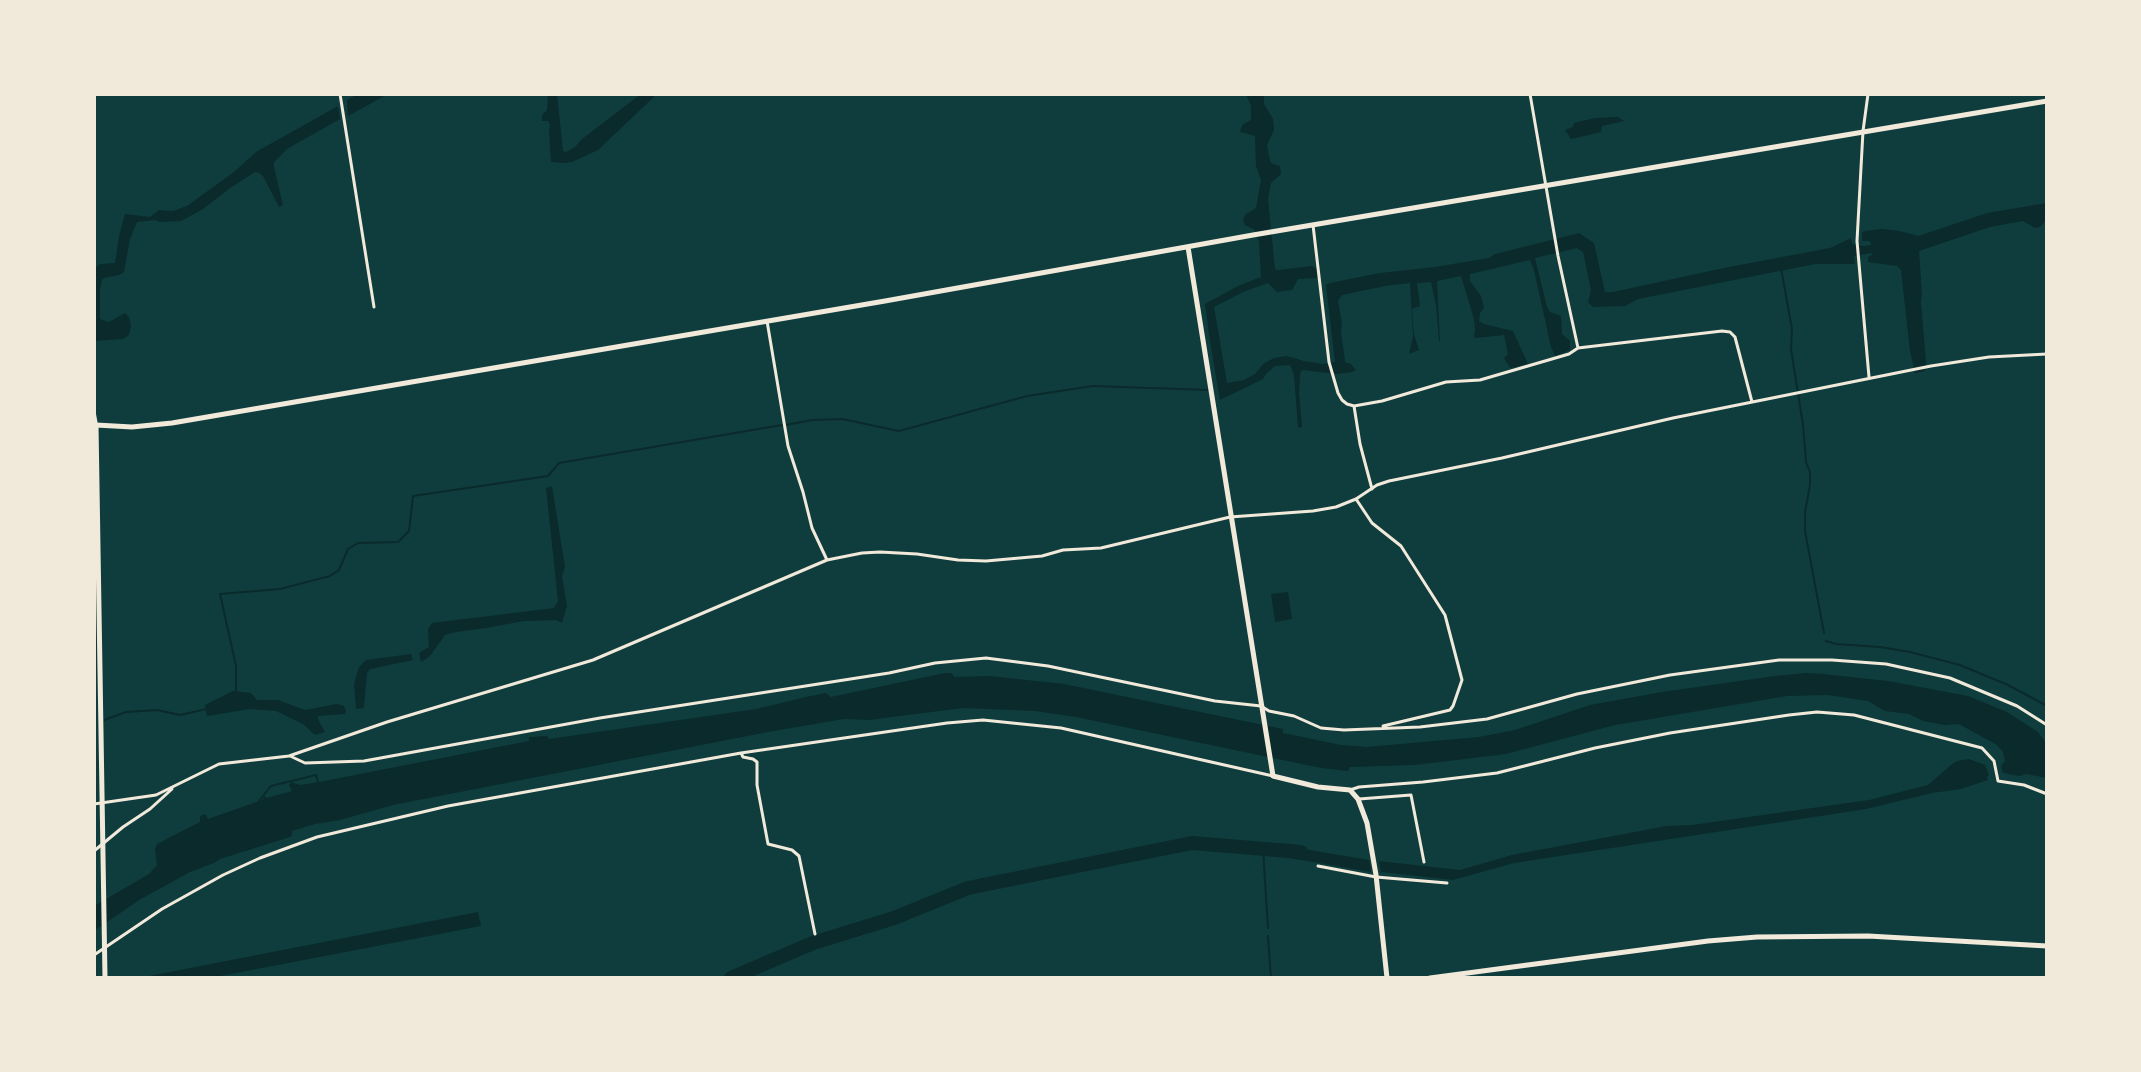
<!DOCTYPE html>
<html>
<head>
<meta charset="utf-8">
<style>
	body { margin:0 }
	#map { position:relative; width:2141px; height:1072px; overflow:hidden; background:#0f3d3e; font-family:"Titillium Web",sans-serif }
	canvas { display:block }
	.frame { position:absolute; inset:0; border:96px solid #f1e9da; pointer-events:none }
</style>
</head>
<body>
<div id="map">
<canvas width="2141" height="1072"></canvas>
<div class="frame"></div>
</div>
<script>
const context = document.querySelector('canvas').getContext('2d');
context.lineJoin = 'round';
function paint(path, color) { context.fillStyle = color; context.fill(path, 'evenodd'); }
const shape = rows => new Path2D(rows.map(r => 'M' + r).join(''));
function strokePath(path, color, width, dash) { context.strokeStyle = color; context.lineWidth = width; context.lineCap = dash ? 'butt' : 'round'; context.setLineDash(dash || []); context.stroke(path); }
paint(shape([
	[358,94,388,94,348,116,347,100],
	[548,94,557,94,563,151,566,152,575,147,582,139,641,94,657,94,598,150,572,162,563,163,551,162,549,131,550,125,548,121,542,121,542,115,547,110],
	[1246,94,1264,94,1264,104,1273,119,1274,130,1267,145,1269,156,1271,163,1280,166,1281,174,1271,183,1268,199,1275,269,1278,270,1312,266,1317,269,1319,278,1298,279,1292,290,1277,292,1268,283,1243,292,1214,307,1227,383,1244,380,1255,374,1263,364,1274,358,1287,356,1304,361,1323,364,1335,362,1326,285,1330,283,1380,273,1435,267,1489,258,1495,254,1579,233,1594,243,1605,292,1613,292,1724,268,1830,248,1851,238,1852,244,1863,246,1871,245,1870,241,1862,241,1862,232,1865,231,1882,229,1900,231,1918,236,1987,213,2047,203,2047,219,2040,227,2035,228,2023,221,1990,227,1919,251,1922,295,1921,302,1926,362,1925,371,1915,373,1910,351,1901,270,1897,266,1868,262,1868,257,1872,255,1872,253,1854,256,1855,264,1815,264,1638,299,1625,306,1593,307,1588,302,1591,290,1583,252,1577,248,1535,258,1547,307,1550,312,1561,316,1562,334,1570,341,1570,350,1555,356,1551,347,1534,270,1530,260,1470,274,1470,281,1481,296,1484,308,1480,313,1479,321,1484,324,1513,331,1528,364,1510,368,1504,358,1508,354,1504,335,1476,338,1474,337,1475,329,1474,319,1461,276,1437,281,1440,341,1439,341,1436,305,1431,282,1417,283,1420,306,1412,309,1414,334,1419,350,1409,354,1413,336,1410,283,1385,286,1342,295,1338,301,1342,323,1341,332,1345,361,1346,363,1350,363,1356,370,1352,372,1337,374,1302,370,1300,374,1299,392,1302,427,1298,428,1294,375,1290,365,1275,366,1266,374,1263,379,1220,400,1210,341,1205,304,1240,285,1261,277,1259,242,1255,230,1245,225,1243,219,1246,214,1256,208,1261,180,1256,166,1255,136,1240,132,1242,125,1251,120,1251,106],
	[338,106,340,119,287,149,274,162,274,167,283,205,279,207,263,176,259,173,255,172,230,188,203,209,181,221,159,222,155,220,137,222,130,239,124,272,119,275,104,278,102,280,100,289,100,319,109,322,125,313,129,317,131,326,129,335,123,339,94,341,94,269,100,264,115,263,119,236,125,214,150,217,159,210,173,211,187,206,234,172,256,152],
	[1618,117,1624,121,1602,126,1601,132,1571,139,1565,130,1573,127,1574,123,1595,118],
	[552,486,565,567,562,576,567,606,562,623,556,620,524,621,486,628,456,632,445,635,430,656,421,662,419,653,429,647,428,629,432,623,554,608,558,601,546,488],
	[1288,592,1292,619,1275,622,1271,594],
	[411,654,413,660,370,669,367,673,364,708,356,709,354,684,359,667,366,660],
	[945,673,952,673,954,677,990,676,1064,684,1283,729,1283,733,1341,745,1367,747,1479,737,1515,730,1590,705,1662,692,1775,676,1806,673,1823,674,1888,681,1968,696,2007,712,2038,732,2047,744,2047,778,2026,774,2020,776,2003,773,2001,766,2005,761,2003,752,1997,745,1959,724,1945,725,1923,721,1909,714,1885,711,1868,701,1828,695,1787,696,1615,725,1506,754,1415,765,1350,767,1348,771,1321,768,1076,717,1035,711,963,708,869,720,844,719,768,732,393,805,340,820,315,824,292,831,292,836,287,838,220,859,214,863,190,872,139,900,94,931,94,906,149,874,157,865,155,849,157,844,200,822,200,816,205,814,208,819,262,800,265,796,267,798,292,791,289,785,291,782,300,785,319,782,529,741,529,737,547,736,549,739,756,709,806,697,826,693,831,697],
	[233,691,251,693,257,700,278,700,305,710,337,704,344,706,346,711,345,714,318,716,318,719,325,732,315,735,303,724,276,711,250,709,207,716,205,705],
	[1969,759,1985,765,1989,775,1987,776,1988,780,1961,789,1932,793,1866,809,1514,863,1453,880,1381,872,1379,861,1460,870,1512,855,1667,826,1692,825,1869,800,1928,785,1951,765,1957,761],
	[1285,846,1369,860,1371,872,1284,857],
	[478,912,481,926,210,978,139,978]
]), '#0a2a2b');
strokePath(shape([
	[1781,268,1792,329,1791,349,1803,425,1806,462,1810,472,1810,485,1805,512,1805,531,1824,633],
	[786,425,812,420,842,419,899,431,1027,396,1093,386,1208,390],
	[1826,641,1836,644,1880,647,1910,652,1960,665,2008,685,2047,706],
	[236,691,236,666,220,594,280,589,330,576,339,570,348,549,358,543,398,542,409,531,413,496,548,476,559,463,782,425],
	[104,720,126,712,157,710,180,715,207,709],
	[259,801,271,786,316,775,318,782],
	[1263,849,1268,928],
	[1268,936,1271,978]
]), '#0a2a2b', 2);
strokePath(shape([
	[731,978,813,943,894,918,968,888,1192,843,1301,852]
]), '#0a2a2b', 14);
strokePath(shape([
	[340,94,374,307],
	[1530,94,1558,256,1578,348],
	[1868,94,1863,131,1857,241,1869,377],
	[1313,225,1329,362,1338,393,1342,400,1347,404,1354,406,1382,401,1446,382,1480,380,1569,354,1578,348,1722,331,1730,332,1735,337,1752,402],
	[767,321,788,446,803,492,812,528,827,560],
	[1354,406,1360,444,1372,489],
	[1356,499,1372,523,1401,546,1445,615,1462,680,1453,706,1450,710,1383,726],
	[741,753,743,757,753,759,757,762,757,785,768,844,792,850,799,856,815,934],
	[290,756,305,763,364,761,600,718,889,673,935,663,986,658,1048,666,1215,701,1261,706,1269,711,1294,716,1321,728,1344,730,1420,727,1487,719,1577,694,1670,675,1779,660,1832,660,1886,664,1950,678,2017,706,2047,725],
	[1350,790,1359,787,1423,782,1497,773,1595,748,1670,733,1789,715,1817,712,1854,715,1982,748,1994,761,1998,781,2024,785,2047,794],
	[1359,799,1411,795,1424,862],
	[94,804,156,795,219,764,289,756,387,722,593,660,827,560,862,553,880,552,917,554,958,560,986,561,1042,556,1063,550,1101,548,1230,517,1313,511,1336,507,1356,499,1377,485,1389,481,1502,458,1673,418,1931,366,1989,357,2047,354],
	[94,851,123,827,150,809,172,789],
	[1318,866,1376,877,1447,883],
	[94,955,162,909,223,875,260,858,317,837,448,806,741,753,947,723,983,720,1061,728,1273,776]
]), '#f1e9da', 3);
strokePath(shape([
	[94,414,96,425,94,424]
]), '#f1e9da', 4);
strokePath(shape([
	[1188,247,1273,776,1318,787,1350,790,1358,799,1367,823,1376,875,1387,978],
	[105,978,96,425,132,427,172,423,885,301,1253,235,2047,101],
	[1430,978,1708,941,1757,937,1868,936,2047,946]
]), '#f1e9da', 5);
</script>
</body>
</html>
